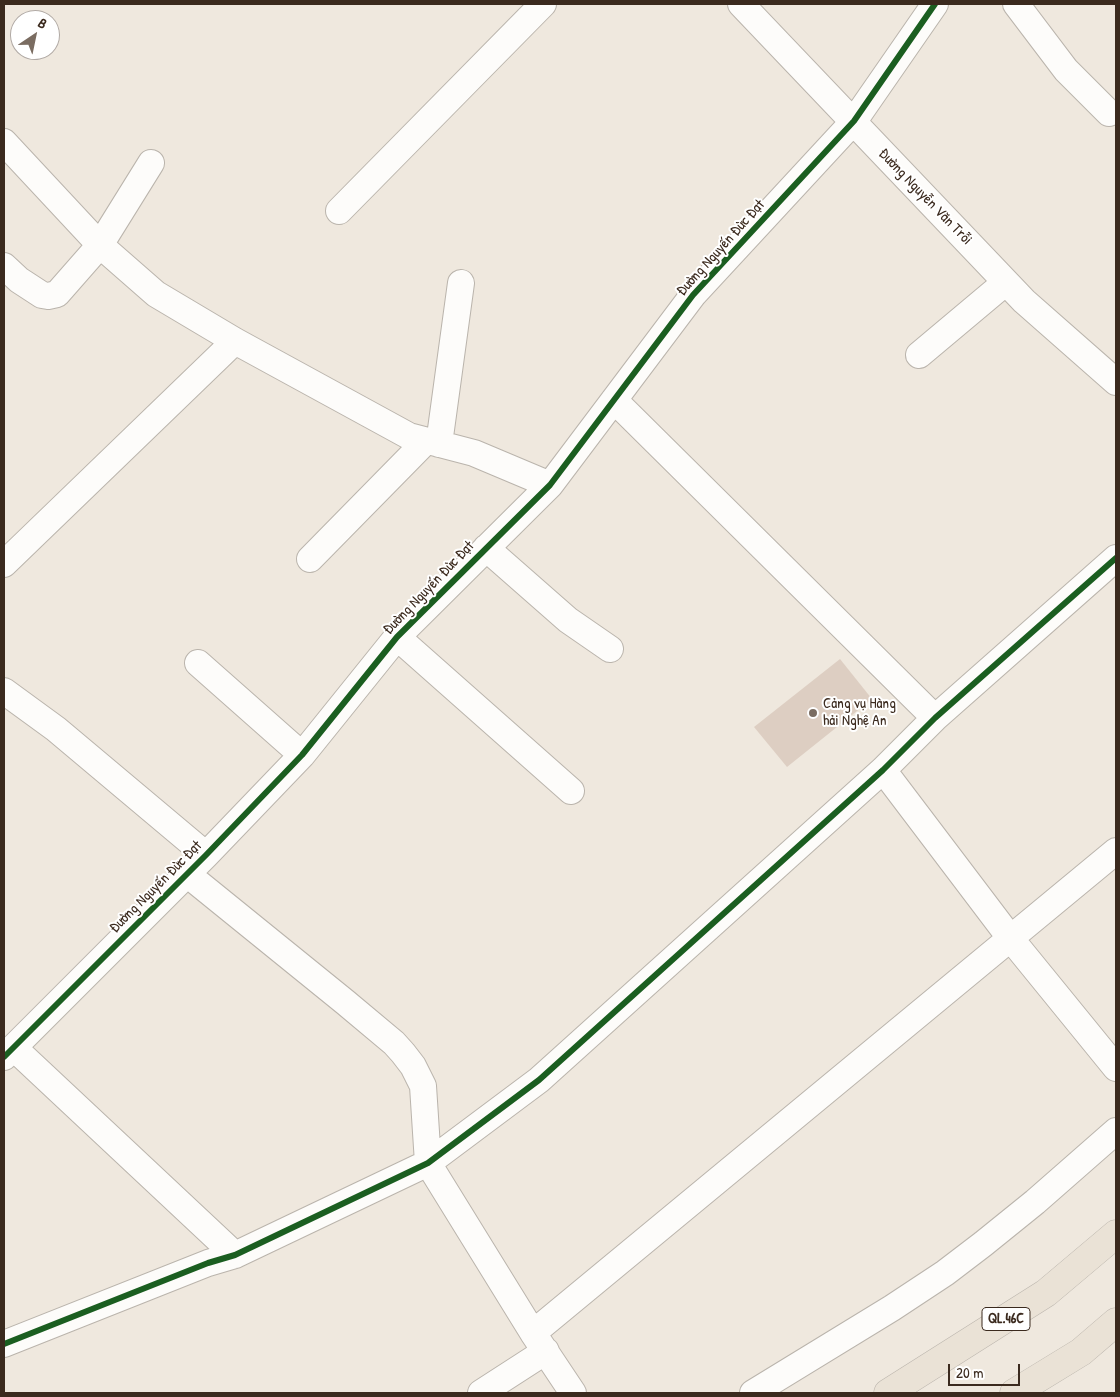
<!DOCTYPE html>
<html>
<head>
<meta charset="utf-8">
<style>
	body { margin:0 }
	#map { position:relative; width:1120px; height:1397px; overflow:hidden; background:#efe8de; font-family:"Patrick Hand",sans-serif }
	canvas { display:block }
	.frame { position:absolute; inset:0; border:5px solid #3b2a1e; pointer-events:none }
	.north { position:absolute; left:10px; top:10px; width:50px; height:50px; box-sizing:border-box; background:#fff; border:1px solid #b1aaa5; border-radius:50%; rotate:34deg; font-size:14px; font-weight:700; line-height:20px; text-align:center; color:#3b2a1e }
	.north::after { content:''; display:block; margin:auto; width:18px; height:22px; background:#7a6c61; clip-path:polygon(50% 0,100% 100%,50% 72%,0 100%) }
	.scale { position:absolute; left:948px; top:1364px; width:72px; height:22px; box-sizing:border-box; border:2px solid #3b2a1e; border-top:0; padding-left:6px; font-size:15px; line-height:18px; white-space:nowrap; color:#3b2a1e; -webkit-text-stroke:4px #fff; paint-order:stroke }
</style>
</head>
<body>
<div id="map">
<canvas width="1120" height="1397"></canvas>
<div class="frame"></div>
<div class="north">B</div>
<div class="scale">20 m</div>
</div>
<script>
const context = document.querySelector('canvas').getContext('2d');
context.lineJoin = 'round';
function paint(path, color) { context.fillStyle = color; context.fill(path, 'evenodd'); }
const shape = rows => new Path2D(rows.map(r => 'M' + r).join(''));
function strokePath(path, color, width, dash) { context.strokeStyle = color; context.lineWidth = width; context.lineCap = dash ? 'butt' : 'round'; context.setLineDash(dash || []); context.stroke(path); }
function write(font, color, halo, rows, align = 'center') {
  context.font = font + ' "Patrick Hand",sans-serif'; context.lineWidth = 4; context.setLineDash([]); context.textBaseline = 'middle'; context.strokeStyle = halo; context.fillStyle = color; for (const [text, x, y, turn = 0] of rows) {
    context.save(); context.translate(x, y); context.rotate((+turn || 0) * Math.PI / 180); context.textAlign = isNaN(turn) ? turn : align; if (halo) context.strokeText(text, 0, 0); context.fillText(text, 0, 0); context.restore();
  }
}
paint(shape([
	[840,659,872,699,787,767,754,727]
]), '#ddcec2');
const minor = shape([
	[741,4,1024,301,1116,382],
	[1016,4,1066,70,1109,113],
	[4,142,100,245,156,294,235,341,409,436,474,453,550,485],
	[339,211,543,4],
	[4,266,19,280,42,295,48,296,57,294,100,245,151,163],
	[919,355,1006,282],
	[614,400,935,718],
	[439,444,461,283],
	[486,548,568,620,610,649],
	[310,559,426,441],
	[4,564,235,341],
	[397,637,571,791],
	[198,663,302,755],
	[4,691,56,729,206,855],
	[883,770,1011,939,1116,1068],
	[187,874,345,1002,394,1043,403,1053,413,1066,423,1086,428,1163,533,1333,573,1393],
	[14,1048,235,1255],
	[4,1057,206,855,302,755,397,637,550,485,693,295,854,121,935,4],
	[533,1333,1116,851],
	[4,1344,208,1263,235,1255,428,1163,539,1080,883,770,935,718,1116,558],
	[481,1393,546,1351],
	[753,1393,892,1308,945,1273,983,1244,1035,1202,1116,1131]
]);
const major = shape([
	[888,1393,1046,1293,1116,1234],
	[1014,1393,1081,1352,1116,1322]
]);
strokePath(minor, '#bab4ac', 28);
strokePath(major, '#bab4ac', 29);
strokePath(minor, '#fdfcfa', 26);
strokePath(major, '#eae2d6', 28);
strokePath(shape([
	[4,1057,206,855,302,755,397,637,550,485,693,295,854,121,935,4],
	[4,1344,208,1263,235,1255,428,1163,539,1080,883,770,935,718,1116,558]
]), '#1b5e20', 6);
for (const [x, y, r, color] of [
	[813,713,5,"#7a6c61"]
]) { const dot = new Path2D(); dot.arc(x, y, r, 0, 2 * Math.PI); context.fillStyle = color; context.fill(dot); strokePath(dot, '#fff', 2); }
for (const [x, y, w] of [
	[1006,1319,48]
]) { const box = new Path2D(); box.roundRect(x - w / 2, y - 11.5, w, 23, 4); context.fillStyle = '#fff'; context.fill(box); strokePath(box, '#3b2a1e', 1); }
write('bold 14px', '#3b2a1e', null, [
	["QL.46C",1006,1319]
]);
write('15px', '#3b2a1e', '#fff', [
	["Đường Nguyễn Văn Trỗi",925,197,46],
	["Đường Nguyến Đừc Đạt",721,248,-48],
	["Đường Nguyến Đừc Đạt",429,588,-46],
	["Đường Nguyến Đừc Đạt",156,887,-45]
]);
write('15px', '#3b2a1e', '#fff', [
	["Cảng vụ Hàng",823,704],
	["hải Nghệ An",823,721]
], 'left');
</script>
</body>
</html>
